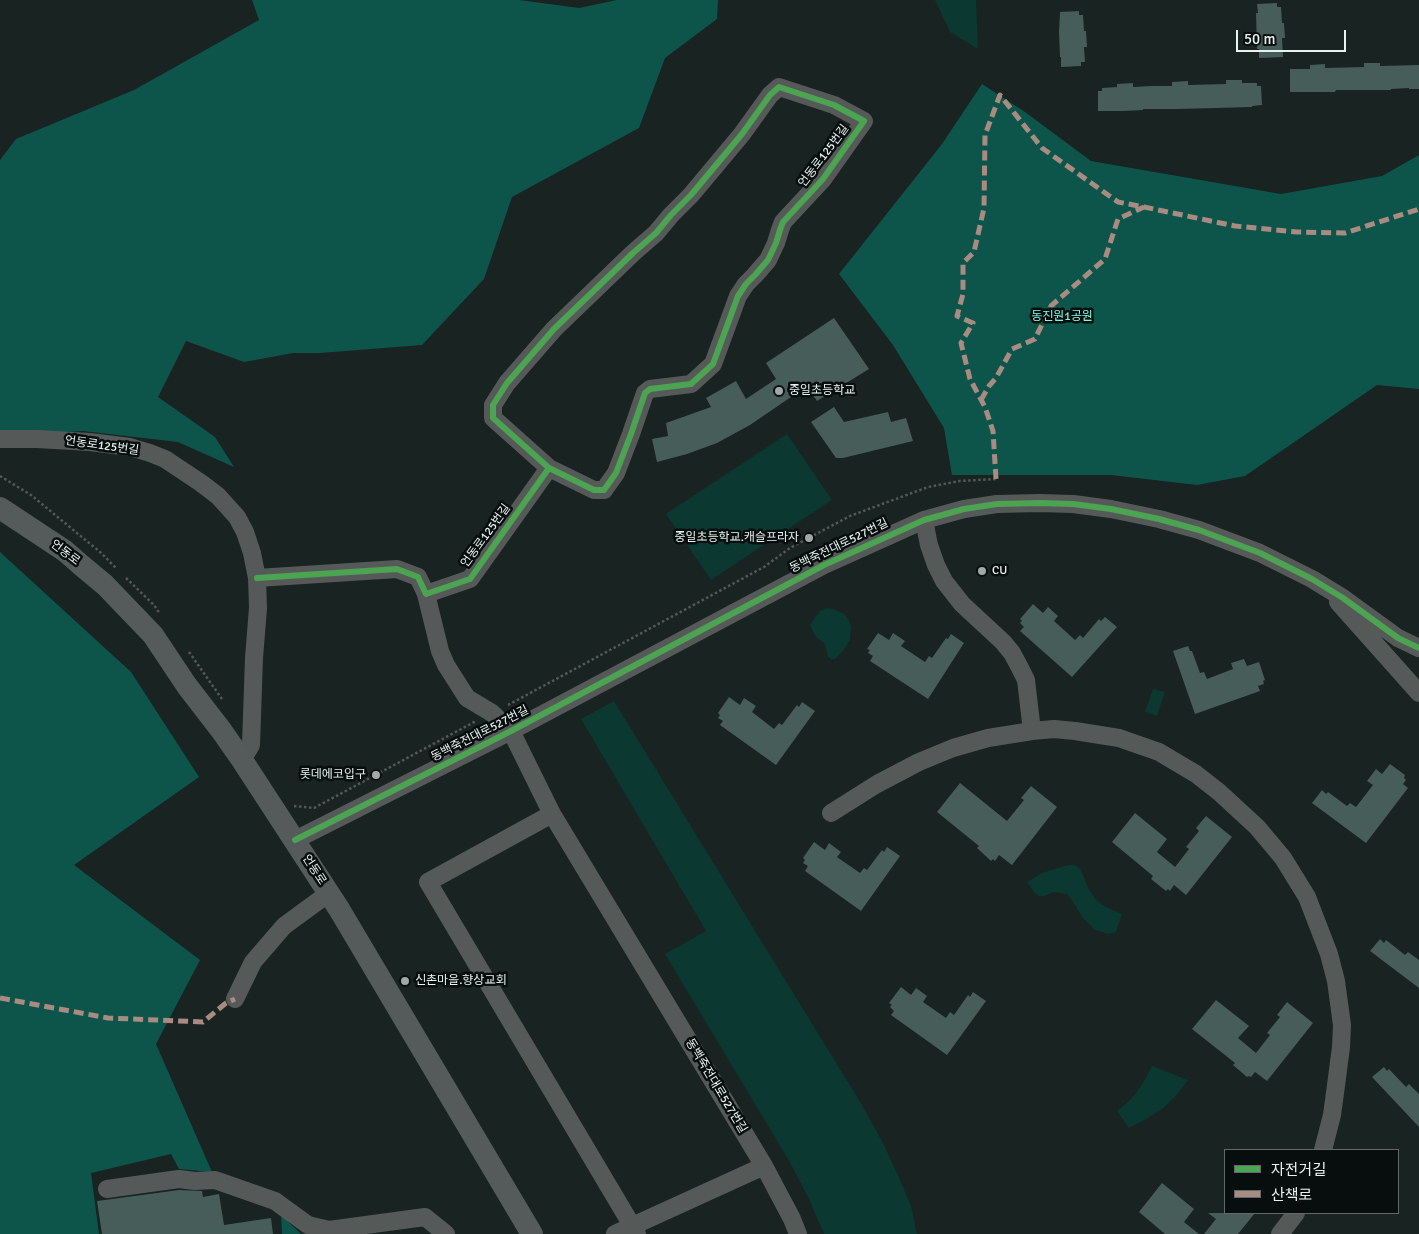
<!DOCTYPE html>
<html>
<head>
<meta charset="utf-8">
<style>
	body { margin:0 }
	#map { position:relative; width:1419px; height:1234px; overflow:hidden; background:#192321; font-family:Signika,"Noto Sans KR",sans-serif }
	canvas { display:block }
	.legend { position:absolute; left:1224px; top:1149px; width:175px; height:65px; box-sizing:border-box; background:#070e0d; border:1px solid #616a68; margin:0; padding:6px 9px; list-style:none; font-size:15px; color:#e7f3f0 }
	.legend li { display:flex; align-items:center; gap:10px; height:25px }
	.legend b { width:25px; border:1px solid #616a68 }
	.scale { position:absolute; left:1236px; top:30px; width:110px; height:22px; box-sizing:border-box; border:2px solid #e7f3f0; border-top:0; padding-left:6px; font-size:15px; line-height:18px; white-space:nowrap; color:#e7f3f0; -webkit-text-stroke:4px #070e0d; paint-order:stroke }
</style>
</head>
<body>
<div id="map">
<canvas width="1419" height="1234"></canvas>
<ul class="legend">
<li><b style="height:6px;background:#4ca352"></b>자전거길</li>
<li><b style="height:6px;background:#a88b81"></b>산책로</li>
</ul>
<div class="scale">50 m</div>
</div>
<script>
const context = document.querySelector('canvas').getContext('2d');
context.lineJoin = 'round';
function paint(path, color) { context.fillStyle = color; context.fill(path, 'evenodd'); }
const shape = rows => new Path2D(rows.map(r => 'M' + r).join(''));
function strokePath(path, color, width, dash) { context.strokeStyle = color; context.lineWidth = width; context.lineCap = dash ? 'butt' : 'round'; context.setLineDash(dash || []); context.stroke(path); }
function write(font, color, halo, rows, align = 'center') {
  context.font = font + ' Signika,"Noto Sans KR",sans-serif'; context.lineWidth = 5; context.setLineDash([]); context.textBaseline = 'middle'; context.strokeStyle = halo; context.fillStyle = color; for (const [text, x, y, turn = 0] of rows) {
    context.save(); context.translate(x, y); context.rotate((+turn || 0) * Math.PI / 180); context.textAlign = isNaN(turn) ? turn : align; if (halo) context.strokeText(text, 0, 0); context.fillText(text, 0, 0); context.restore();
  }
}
paint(shape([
	[935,0,976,0,978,49,950,32],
	[787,434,832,500,711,580,666,514],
	[827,608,833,609,844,614,848,619,851,626,850,640,843,651,835,659,831,659,828,657,825,644,815,636,810,625,815,617,820,611],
	[1153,689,1165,692,1157,716,1145,712],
	[614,701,862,1105,884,1145,900,1180,911,1206,917,1234,824,1234,809,1199,788,1159,665,954,706,931,581,719],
	[1068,865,1075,865,1081,870,1089,890,1097,901,1108,908,1122,914,1116,932,1108,934,1095,930,1083,918,1071,899,1067,894,1054,892,1044,896,1039,896,1034,892,1027,882,1042,873],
	[1152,1066,1188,1080,1176,1096,1162,1109,1148,1118,1129,1128,1117,1111,1129,1101,1136,1093,1143,1083]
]), '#0b3831');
paint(shape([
	[252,0,519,0,579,8,617,0,718,0,717,19,665,58,639,128,512,197,484,279,422,345,320,353,293,353,244,362,186,341,158,397,215,437,234,467,178,442,83,431,0,436,0,160,16,139,134,90,259,20],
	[982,84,1025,112,1091,161,1281,194,1382,176,1419,155,1419,389,1377,385,1245,476,1197,485,1111,475,952,475,944,428,893,345,839,274,942,144],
	[0,552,131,672,199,777,74,865,200,960,156,1044,212,1172,179,1169,171,1154,91,1173,99,1234,0,1234],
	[281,1215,301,1234,282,1234]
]), '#0d554b');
paint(shape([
	[1277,3,1277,7,1281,7,1282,23,1284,23,1285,38,1282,38,1283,57,1259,58,1259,49,1257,49,1256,13,1258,13,1257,4],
	[1079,11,1079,15,1083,15,1084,31,1086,31,1087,47,1084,47,1085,62,1081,62,1081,66,1061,67,1061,57,1060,57,1059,32,1060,12],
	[1364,63,1380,63,1380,66,1419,65,1419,89,1409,89,1409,88,1391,89,1391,90,1336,90,1335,92,1290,92,1290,69,1310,69,1310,65,1325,64,1325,68,1364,67],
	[1226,80,1242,80,1242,83,1257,83,1257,86,1261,86,1262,105,1252,106,1252,107,1179,109,1143,109,1143,110,1123,111,1098,111,1098,91,1102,91,1102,88,1117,87,1117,84,1133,83,1133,87,1152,86,1172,86,1172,82,1188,81,1188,85,1226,84],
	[834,318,869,369,817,401,807,386,750,425,717,443,687,454,657,462,652,439,668,436,666,423,711,407,706,398,736,381,746,399,776,379,766,363],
	[834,407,844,422,888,412,891,422,906,418,913,441,843,458,836,458,811,422],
	[1033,604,1043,613,1048,607,1058,616,1054,621,1075,640,1080,635,1083,638,1099,619,1101,621,1105,617,1117,627,1072,677,1020,631,1024,627,1020,623,1022,621,1020,619],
	[878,633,889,640,893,633,905,641,901,646,925,662,929,656,932,658,946,638,948,639,951,634,964,643,928,699,870,661,873,656,868,653,870,650,867,649],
	[1188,646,1190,651,1192,651,1200,673,1204,672,1207,679,1233,669,1231,663,1244,659,1247,666,1259,662,1265,680,1263,681,1264,684,1258,686,1260,691,1195,714,1173,651],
	[729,697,740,705,744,698,756,706,752,712,774,729,779,723,782,725,797,705,799,707,802,702,815,711,776,765,720,725,723,721,718,718,720,715,718,713],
	[1390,764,1405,775,1404,778,1406,780,1403,784,1408,788,1366,843,1312,803,1322,790,1326,794,1328,792,1347,806,1350,803,1356,807,1373,785,1367,781,1376,769,1382,774],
	[960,783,1007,821,1024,800,1021,798,1031,786,1057,807,1012,865,999,855,995,861,993,859,991,861,977,848,979,846,937,812],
	[1135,813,1167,839,1157,852,1175,867,1189,849,1186,847,1199,831,1196,828,1206,816,1232,837,1186,895,1174,885,1170,891,1168,889,1166,891,1151,879,1153,876,1112,842],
	[814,842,825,850,829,843,841,852,837,857,860,873,864,868,867,870,882,850,884,852,887,847,900,856,861,911,805,871,808,866,803,863,805,860,803,858],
	[1380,939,1384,943,1386,940,1405,955,1408,952,1419,960,1419,988,1370,951],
	[901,987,911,995,916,988,927,996,923,1002,946,1018,950,1012,954,1015,968,995,970,997,973,992,986,1001,947,1055,891,1015,894,1011,890,1007,892,1005,889,1003],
	[1216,1000,1249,1026,1238,1038,1256,1053,1270,1035,1267,1033,1280,1017,1277,1015,1287,1002,1313,1023,1267,1081,1255,1072,1251,1077,1249,1076,1247,1077,1233,1065,1235,1063,1192,1029],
	[1384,1067,1387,1071,1389,1069,1406,1087,1409,1084,1419,1094,1419,1127,1372,1077],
	[1162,1183,1194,1209,1184,1222,1199,1234,1165,1234,1139,1212],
	[179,1190,202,1191,203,1197,219,1194,224,1225,271,1218,273,1234,102,1234,97,1201],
	[1208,1213,1255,1213,1238,1234,1204,1234,1216,1219]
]), '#465d59');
strokePath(shape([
	[0,476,31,495,100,552,117,569],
	[126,578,154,605,160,614],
	[189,652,222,699],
	[508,705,764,567,790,548,850,516,928,487,960,481,996,479],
	[294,806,314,808,476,721]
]), '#545958', 2.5, [2.5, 2.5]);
strokePath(shape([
	[0,439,37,439,90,442,130,447,150,453,165,459,201,483,218,496,237,517,245,532,252,553,257,578,258,608,254,658,251,745,242,760],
	[924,520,929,545,936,565,944,581,962,604,1003,642,1012,653,1019,666,1026,680,1032,731],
	[257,578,397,569,418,577,426,594,470,579,549,468,594,490,604,490,616,473,631,434,645,393,650,389,691,384,713,364,738,296,746,284,755,275,768,260,776,243,780,230,783,222,823,179,864,121,834,105,779,87,770,95,742,134,691,195,671,215,656,233,633,253,554,329,507,383,493,405,493,418,549,468],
	[426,594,440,651,446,665,467,698,492,713,511,731,552,814,764,1166,792,1219,798,1234],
	[1338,602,1419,693],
	[831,813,877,784,919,762,953,748,988,738,1032,731,1054,729,1075,731,1119,738,1159,752,1196,774,1219,792,1257,827,1283,858,1307,897,1329,954,1336,981,1342,1025,1341,1047,1335,1093,1332,1115,1323,1150],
	[552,814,428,882,637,1234],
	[295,840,511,731,824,565,924,520,964,509,997,504,1040,503,1073,504,1111,509,1159,519,1199,530,1260,553,1312,579,1343,598,1398,638,1419,648],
	[235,999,253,962,284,926,329,893],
	[107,1189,179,1179,195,1181,215,1180,275,1201,308,1225,329,1230,425,1217,446,1234],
	[615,1234,764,1166],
	[1280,1234,1296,1213]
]), '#555a59', 18);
strokePath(shape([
	[0,508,65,551,81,565,105,585,153,635,187,686,221,730,242,760,339,909,532,1234]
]), '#545b5a', 22);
strokePath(shape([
	[981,400,989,386,996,378,1012,349,1035,339,1051,306,1105,259,1118,219,1144,207],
	[996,479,993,431,985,407,970,379,961,343,973,323,957,316,963,294,963,263,974,252,984,208,985,135,1000,95,1042,148,1118,202,1144,207,1235,226,1297,232,1345,233,1419,209],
	[0,998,108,1018,203,1022,226,1003,235,999]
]), '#a88b81', 5, [10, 5]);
strokePath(shape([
	[257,578,397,569,418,577,426,594,470,579,549,468,594,490,604,490,616,473,631,434,645,393,650,389,691,384,713,364,738,296,746,284,755,275,768,260,776,243,780,230,783,222,823,179,864,121,834,105,779,87,770,95,742,134,691,195,671,215,656,233,633,253,554,329,507,383,493,405,493,418,549,468],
	[295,840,511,731,824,565,924,520,964,509,997,504,1040,503,1073,504,1111,509,1159,519,1199,530,1260,553,1312,579,1343,598,1398,638,1419,648]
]), '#4ca352', 6);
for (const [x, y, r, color] of [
	[779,391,5,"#9faaa8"],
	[809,538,5,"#9faaa8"],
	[982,571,5,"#9faaa8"],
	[376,775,5,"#9faaa8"],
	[405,981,5,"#9faaa8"]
]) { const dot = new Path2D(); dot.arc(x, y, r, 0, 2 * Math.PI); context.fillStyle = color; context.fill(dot); strokePath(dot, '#070e0d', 2); }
write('12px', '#e7f3f0', '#070e0d', [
	["언동로125번길",824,156,-53],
	["언동로125번길",102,446,8],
	["언동로125번길",486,536,-54],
	["동백죽전대로527번길",839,546,-26],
	["언동로",65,553,37],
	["동백죽전대로527번길",480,734,-27],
	["언동로",314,870,57],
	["동백죽전대로527번길",716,1086,59]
]);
write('12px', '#76fbe6', '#070e0d', [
	["동진원1공원",1062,317]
]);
write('12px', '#e7f3f0', '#070e0d', [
	["중일초등학교",789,391],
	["중일초등학교.캐슬프라자",799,538,"right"],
	["CU",992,571],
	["롯데에코입구",366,775,"right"],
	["신촌마을.향상교회",415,981]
], 'left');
</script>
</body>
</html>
